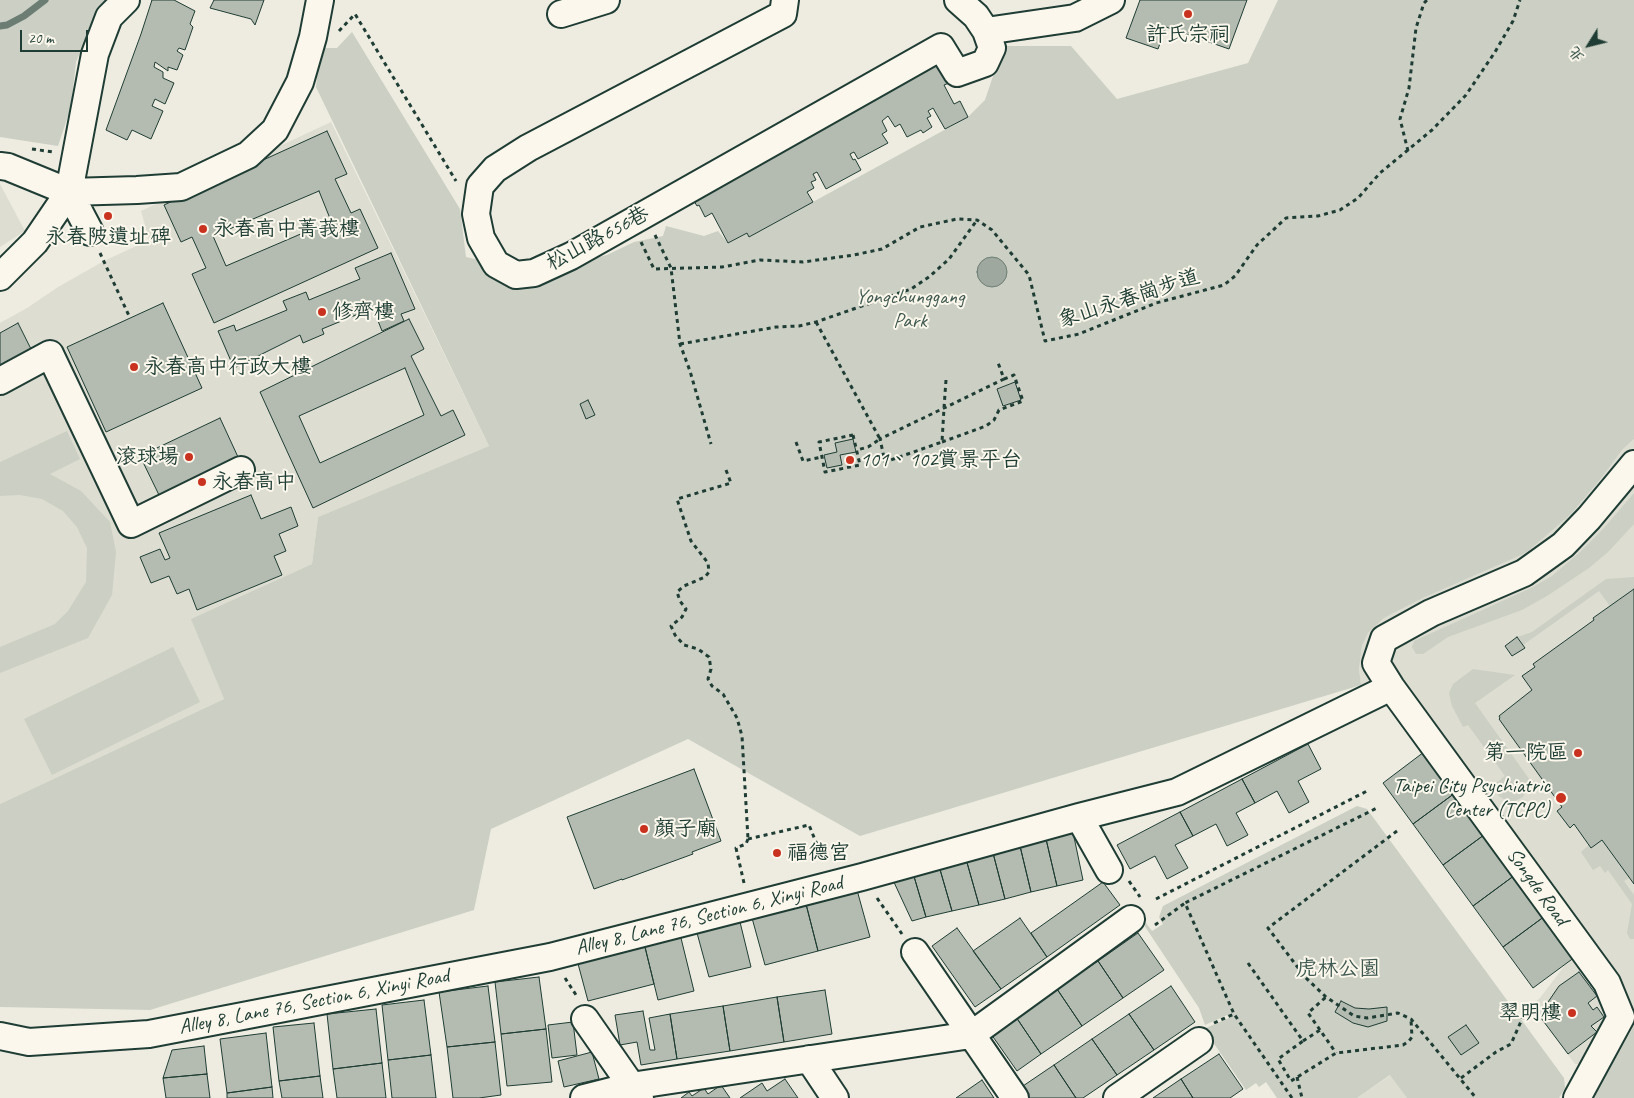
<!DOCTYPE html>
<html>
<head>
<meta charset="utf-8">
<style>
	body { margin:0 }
	#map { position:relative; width:1634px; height:1098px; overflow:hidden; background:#eeece1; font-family:Caveat,"LXGW WenKai TC",sans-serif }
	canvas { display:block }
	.north { position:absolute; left:1564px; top:20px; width:50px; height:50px; -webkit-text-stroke:4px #fbf7ec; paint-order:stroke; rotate:234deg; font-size:14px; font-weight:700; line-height:20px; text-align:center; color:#1f3d34 }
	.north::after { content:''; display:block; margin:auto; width:18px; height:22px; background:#1f3d34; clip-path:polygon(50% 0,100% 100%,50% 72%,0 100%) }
	.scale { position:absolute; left:20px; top:30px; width:68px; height:22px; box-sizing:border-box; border:2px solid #1f3d34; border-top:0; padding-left:6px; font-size:15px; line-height:18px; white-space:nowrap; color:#1f3d34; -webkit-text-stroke:4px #fbf7ec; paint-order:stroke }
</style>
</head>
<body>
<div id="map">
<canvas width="1634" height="1098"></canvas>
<div class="north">北</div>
<div class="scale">20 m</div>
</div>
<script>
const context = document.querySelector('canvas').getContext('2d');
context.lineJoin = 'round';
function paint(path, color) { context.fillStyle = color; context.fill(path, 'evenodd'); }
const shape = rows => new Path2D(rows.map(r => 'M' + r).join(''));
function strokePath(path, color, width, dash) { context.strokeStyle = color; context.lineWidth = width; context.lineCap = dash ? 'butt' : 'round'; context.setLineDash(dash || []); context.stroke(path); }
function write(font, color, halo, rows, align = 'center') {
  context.font = font + ' Caveat,"LXGW WenKai TC",sans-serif'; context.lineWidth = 4; context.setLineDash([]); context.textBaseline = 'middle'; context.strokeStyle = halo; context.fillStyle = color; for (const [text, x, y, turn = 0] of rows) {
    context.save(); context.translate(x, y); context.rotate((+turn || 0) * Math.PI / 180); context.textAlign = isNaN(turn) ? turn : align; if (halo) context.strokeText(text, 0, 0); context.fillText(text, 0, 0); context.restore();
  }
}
paint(shape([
	[331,122,489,446,318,517,312,564,192,619,224,699,0,804,0,323,27,308,58,287,104,261,149,240,141,211],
	[0,184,25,231,0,247],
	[1634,439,1634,1093,1579,1064,1575,1064,1531,1005,1540,998,1565,965,1595,943,1402,679,1396,676,1385,675,1361,685,1359,669,1362,646,1368,633,1384,618,1423,598,1519,556,1571,514,1599,481,1623,449],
	[1391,1075,1407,1098,1357,1098]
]), '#ddddd2');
paint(shape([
	[0,0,109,0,91,27,76,62,71,107,58,146,0,137],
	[1278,0,1634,0,1634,439,1623,449,1599,481,1571,514,1528,551,1519,556,1423,598,1384,618,1368,633,1362,646,1359,669,1361,685,860,836,688,739,491,829,474,910,150,1010,0,1007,0,804,224,699,191,619,312,564,318,517,489,446,316,87,320,48,337,48,352,32,460,209,466,257,488,262,521,289,531,287,579,262,607,255,634,242,663,236,666,226,704,236,718,231,728,243,747,233,749,237,968,117,985,100,1003,46,1071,46,1117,99,1248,63],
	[67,431,80,459,50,474,81,491,110,522,116,552,112,595,88,638,0,673,0,647,55,624,68,611,86,582,87,548,77,527,63,511,42,499,20,495,0,496,0,462],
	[1634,493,1634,524,1608,552,1589,568,1547,596,1522,610,1448,637,1423,654,1416,654,1412,647,1414,641,1531,588,1552,576,1578,554,1604,528],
	[1634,577,1634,589,1610,606,1599,591,1523,645,1517,637,1532,632,1606,579],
	[173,647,200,702,52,775,24,719],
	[1473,669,1515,675,1475,703,1532,783,1526,786,1527,789,1523,797,1515,801,1507,801,1499,796,1492,786,1505,776,1468,725,1463,727,1452,706,1449,693,1453,684],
	[1357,806,1367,809,1564,1078,1565,1088,1559,1098,1407,1098,1390,1075,1357,1098,1277,1098,1266,1082,1259,1087,1256,1083,1246,1090,1208,1035,1206,1028,1229,1018,1227,1015,1205,1025,1199,1008,1138,916,1140,915,1152,931,1163,924,1159,917,1163,906],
	[1602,840,1629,878,1624,881,1634,895,1634,939,1630,939,1627,933,1632,904,1608,870,1605,873,1600,866,1593,870,1581,852,1589,845,1591,848],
	[1634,1020,1634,1098,1592,1098,1632,1030]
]), '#cbcfc4');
const water = shape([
	'977 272a15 15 0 1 1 30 0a15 15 0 1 1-30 0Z'
]);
paint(water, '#9fa89f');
strokePath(water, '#6c7d74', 1);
strokePath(shape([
	[0,26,7,25,24,16,45,0]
]), '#6c7d74', 7);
const building = shape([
	[152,0,174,0,195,11,190,24,193,27,185,50,179,48,177,51,183,55,177,70,168,67,168,71,155,62,154,67,163,72,163,78,174,83,165,104,155,99,152,106,163,111,151,139,132,130,127,140,106,130,141,34,152,0],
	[214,0,264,0,255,25,251,19,210,8,214,0],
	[1140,0,1247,0,1229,49,1166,27,1158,49,1126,38,1140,0],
	[938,61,949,83,944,85,954,104,960,101,968,117,945,129,933,108,928,111,931,116,927,118,932,127,923,133,921,130,907,137,900,124,895,127,888,116,882,121,887,131,882,134,888,143,858,159,854,152,850,154,853,160,855,159,861,170,826,189,817,172,813,174,816,180,811,182,814,188,807,192,813,202,749,237,747,233,728,243,712,213,705,217,699,205,697,206,691,196,938,61],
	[327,131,347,174,335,179,351,213,360,209,378,248,214,323,192,274,206,268,192,237,181,242,164,205,327,131],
	[319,191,331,221,226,266,213,236,319,191],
	[391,253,415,309,401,314,404,321,382,331,373,308,322,329,324,334,303,343,300,335,234,368,218,331,234,325,236,331,287,310,283,301,306,292,309,300,360,279,355,268,391,253],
	[163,303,202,388,106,432,67,347,163,303],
	[409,319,424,349,411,356,441,416,453,410,465,435,313,508,260,392,409,319],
	[405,368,424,415,320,463,299,416,405,368],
	[18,323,32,351,0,369,0,333,18,323],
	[1015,382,1021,400,1003,406,997,389,1015,382],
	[588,400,595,415,586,419,580,404,588,400],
	[220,418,238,457,159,495,140,456,220,418],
	[853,439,856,452,840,455,842,465,827,468,824,455,837,452,835,443,853,439],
	[251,495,261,519,291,507,298,526,279,534,286,551,274,556,282,575,197,610,189,589,177,594,169,576,151,583,140,557,160,549,165,560,170,558,159,533,251,495],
	[1634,589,1634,884,1602,840,1591,848,1574,824,1570,828,1557,811,1562,807,1499,719,1500,718,1499,716,1532,690,1522,676,1535,667,1533,664,1594,620,1593,618,1634,589],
	[1517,637,1525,648,1512,656,1505,646,1517,637],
	[1308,744,1321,769,1298,781,1309,802,1289,813,1277,791,1255,803,1242,779,1308,744],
	[1424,752,1455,793,1413,824,1383,783,1424,752],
	[694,769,721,841,692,852,693,854,622,880,622,879,594,889,567,817,694,769],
	[1242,779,1255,803,1236,813,1248,835,1227,846,1216,824,1193,836,1180,812,1242,779],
	[1455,793,1484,835,1443,865,1413,824,1455,793],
	[1180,812,1193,836,1175,845,1188,868,1167,879,1155,856,1130,869,1117,845,1180,812],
	[1073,832,1083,880,1057,886,1046,839,1073,832],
	[1484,835,1515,875,1473,906,1443,865,1484,835],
	[1046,839,1057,886,1031,892,1020,846,1046,839],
	[1020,846,1031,892,1005,899,993,853,1020,846],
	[993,853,1005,899,979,905,966,859,993,853],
	[966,859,979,905,952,911,939,866,966,859],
	[939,866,952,911,926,917,913,873,939,866],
	[913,873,926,917,912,921,892,878,913,873],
	[1515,875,1545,916,1503,947,1473,906,1515,875],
	[1103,882,1120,905,1047,957,1031,933,1103,882],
	[857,890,870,937,818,951,806,904,857,890],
	[806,904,818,951,765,965,752,918,806,904],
	[1545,916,1575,957,1533,988,1503,947,1545,916],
	[1020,918,1047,957,1001,989,973,951,1020,918],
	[740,922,751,967,709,977,697,933,740,922],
	[957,928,1001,989,975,1007,932,946,957,928],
	[1138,933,1164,970,1123,998,1098,961,1138,933],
	[680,934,694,991,658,1000,644,943,680,934],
	[644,943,654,984,588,1001,577,960,644,943],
	[1098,961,1123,998,1082,1026,1057,989,1098,961],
	[1579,972,1597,996,1588,1003,1593,1010,1597,1007,1604,1017,1591,1026,1597,1032,1568,1054,1541,1018,1546,1005,1559,986,1579,972],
	[539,977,546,1029,501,1034,495,982,539,977],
	[488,986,495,1042,447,1047,439,992,488,986],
	[1171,986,1195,1022,1154,1050,1129,1014,1171,986],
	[1057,989,1082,1026,1041,1054,1016,1017,1057,989],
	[825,990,832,1034,784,1042,777,997,825,990],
	[777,997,784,1042,730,1051,723,1006,777,997],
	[424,1000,431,1055,388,1060,382,1005,424,1000],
	[1341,1001,1355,1008,1369,1009,1387,1007,1387,1021,1368,1027,1353,1023,1335,1012,1341,1001],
	[723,1006,730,1051,677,1059,670,1014,723,1006],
	[376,1009,382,1063,333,1069,327,1014,376,1009],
	[643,1011,650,1050,655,1050,649,1018,670,1014,677,1059,641,1065,637,1042,620,1045,615,1015,643,1011],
	[1129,1014,1154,1050,1117,1075,1092,1039,1129,1014],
	[1016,1017,1041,1054,1017,1071,991,1034,1016,1017],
	[573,1022,577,1055,552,1058,548,1025,573,1022],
	[314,1023,320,1076,279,1081,273,1027,314,1023],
	[1466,1025,1479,1043,1461,1055,1448,1037,1466,1025],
	[546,1029,552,1082,507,1086,501,1034,546,1029],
	[266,1033,272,1087,227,1093,220,1039,266,1033],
	[1092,1039,1117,1075,1083,1098,1076,1098,1054,1065,1092,1039],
	[495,1042,501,1095,479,1098,453,1098,447,1047,495,1042],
	[204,1046,207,1074,163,1078,172,1050,204,1046],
	[592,1052,599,1079,564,1087,558,1061,592,1052],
	[1219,1054,1243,1089,1230,1098,1193,1098,1181,1079,1219,1054],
	[431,1055,436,1098,392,1098,388,1060,431,1055],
	[382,1063,386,1098,337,1098,333,1069,382,1063],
	[1054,1065,1076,1098,1027,1098,1020,1088,1054,1065],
	[207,1074,210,1098,166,1098,163,1078,207,1074],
	[320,1076,323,1098,282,1098,279,1081,320,1076],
	[785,1079,798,1098,740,1098,762,1083,767,1091,785,1079],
	[1181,1079,1193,1098,1153,1098,1181,1079],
	[982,1080,994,1098,956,1098,982,1080],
	[721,1085,730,1098,681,1098,689,1092,692,1096,704,1088,708,1094,721,1085],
	[272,1087,273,1098,227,1098,227,1093,272,1087]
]);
paint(building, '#b4bbb0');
strokePath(building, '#1f3d34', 1);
const minor = shape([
	[785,0,783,14,528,148,495,169,480,186,476,214,481,238,496,264,516,275,534,273,571,256,941,47,957,73,985,63,992,48,986,31,976,16,958,0],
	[561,14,606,0],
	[986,31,1075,18,1111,0],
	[0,166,8,167,69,192,137,190,181,187,248,155,275,130,300,82,313,37,320,0],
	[69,192,90,232],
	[0,277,35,242,69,192,95,54,109,17,126,0],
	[0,381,50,354,131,524,241,470],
	[1079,817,1109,870],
	[915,952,1015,1098],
	[585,1019,640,1098],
	[0,1036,29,1042,149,1034,550,957,862,877,1079,817,1177,792,1391,687],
	[809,1059,835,1098],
	[584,1098,631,1086,971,1035,1131,919],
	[1117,1098,1199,1041],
	[1577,1098,1621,1017,1607,983,1391,687,1376,663,1384,639,1431,613,1524,573,1563,545,1589,518,1634,464]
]);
strokePath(minor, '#1f3d34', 30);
strokePath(shape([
	[339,31,355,14,456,181],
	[32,149,53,152],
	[1408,151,1400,119,1409,88,1416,28,1424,3,1427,0],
	[655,235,671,268,680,344,690,371,711,444],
	[641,242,654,269,722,267,760,260,803,262,854,255,882,249,920,227,957,219,977,220,992,230,1029,275,1045,341,1079,334,1156,303,1224,285,1235,276,1257,245,1286,218,1318,216,1340,210,1358,198,1380,173,1432,130,1466,95,1495,52,1513,21,1520,0],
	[100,253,130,318],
	[816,322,880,439,868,447,857,450],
	[680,344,776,327,799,326,816,322,911,289,929,277,949,259,977,220],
	[946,380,944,408,942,442,885,462,880,439,944,408,1004,379,997,360],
	[853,435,860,465,825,472,819,442,853,435],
	[796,442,803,461,822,457],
	[942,442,986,426,994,420,999,410,1023,401,1014,375,1004,379],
	[726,470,731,483,677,499,691,541,708,563,709,572,705,577,684,586,677,592,680,601,686,609,682,617,671,626,675,635,684,645,698,649,709,657,711,669,708,679,712,686,723,694,737,718,742,736,748,839],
	[1397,831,1268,928,1305,977,1326,997,1354,1016,1367,1018,1398,1013,1411,1019,1476,1098],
	[748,839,809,825,824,862],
	[1129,881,1140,897],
	[744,883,736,848,746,844,748,839],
	[877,898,902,934],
	[1156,899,1367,791],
	[1155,925,1185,903],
	[1248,963,1303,1041,1278,1059,1291,1081,1336,1053,1403,1045,1409,1041,1412,1037,1411,1020],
	[565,978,578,998],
	[1214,1023,1234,1014],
	[1320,1030,1308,1013,1326,997],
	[1303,1041,1320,1030,1336,1053],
	[1297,1077,1302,1098],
	[1461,1078,1496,1052,1511,1044,1526,1010],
	[1292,1098,1234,1014,1185,903,1379,807]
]), '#1f3d34', 3, [4, 4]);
strokePath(minor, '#fbf7ec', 26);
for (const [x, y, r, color] of [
	[1188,14,5,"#c8321e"],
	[108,216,5,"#c8321e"],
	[203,229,5,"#c8321e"],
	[322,312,5,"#c8321e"],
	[134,367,5,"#c8321e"],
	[189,457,5,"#c8321e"],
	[850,460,5,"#c8321e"],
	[202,482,5,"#c8321e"],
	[1578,753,5,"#c8321e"],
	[1561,798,6,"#c8321e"],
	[644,829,5,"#c8321e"],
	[777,853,5,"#c8321e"],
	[1572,1013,5,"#c8321e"]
]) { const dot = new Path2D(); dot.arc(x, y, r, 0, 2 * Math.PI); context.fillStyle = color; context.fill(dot); strokePath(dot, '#fbf7ec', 2); }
write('21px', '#1f3d34', '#fbf7ec', [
	["許氏宗祠",1188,35,"center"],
	["永春高中菁莪樓",213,229],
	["永春陂遺址碑",108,237,"center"],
	["修齊樓",332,312],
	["永春高中行政大樓",144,367],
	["滾球場",179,457,"right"],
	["101、102賞景平台",860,460],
	["永春高中",212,482],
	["第一院區",1568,753,"right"],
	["Taipei City Psychiatric",1550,786,"right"],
	["Center (TCPC)",1550,810,"right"],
	["顏子廟",654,829],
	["福德宮",787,853],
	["翠明樓",1562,1013,"right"]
], 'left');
write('21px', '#1f3d34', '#fbf7ec', [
	["松山路656巷",598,239,-28],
	["象山永春崗步道",1129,299,-18],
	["Songde Road",1537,887,54],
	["Alley 8, Lane 76, Section 6, Xinyi Road",709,916,-14],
	["Alley 8, Lane 76, Section 6, Xinyi Road",314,1002,-11]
]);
write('21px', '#415a51', '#fbf7ec', [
	["Yongchunggang",910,297],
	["Park",910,321],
	["虎林公園",1338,969]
]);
</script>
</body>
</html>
